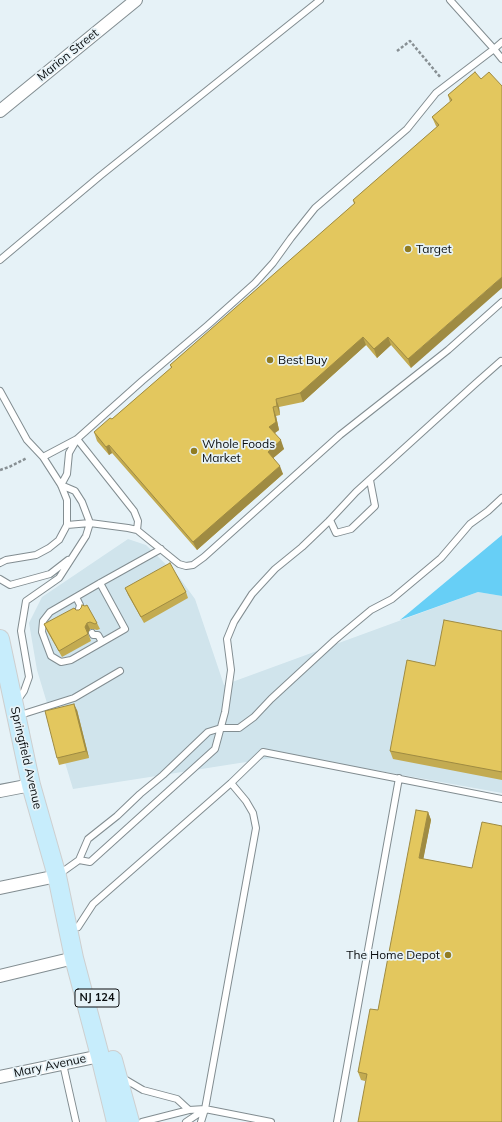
<!DOCTYPE html>
<html>
<head>
<meta charset="utf-8">
<style>
	body { margin:0 }
	canvas { display:block; background:#e6f2f7 }
</style>
</head>
<body>
<canvas width="502" height="1122"></canvas>
<script>
const context = document.querySelector('canvas').getContext('2d');
context.lineJoin = 'round';
function paint(path, color) { context.fillStyle = color; context.fill(path, 'evenodd'); }
const shape = rows => new Path2D(rows.map(r => 'M' + r).join(''));
function strokePath(path, color, width, dash) { context.strokeStyle = color; context.lineWidth = width; context.lineCap = dash ? 'butt' : 'round'; context.setLineDash(dash || []); context.stroke(path); }
function write(font, color, halo, rows, align = 'center') {
  context.font = font + ' Mulish,sans-serif'; context.lineWidth = 3.5; context.setLineDash([]); context.textBaseline = 'middle'; context.strokeStyle = halo; context.fillStyle = color; for (const [text, x, y, turn = 0] of rows) {
    context.save(); context.translate(x, y); context.rotate((+turn || 0) * Math.PI / 180); context.textAlign = isNaN(turn) ? turn : align; if (halo) context.strokeText(text, 0, 0); context.fillText(text, 0, 0); context.restore();
  }
}
paint(shape([
	[128,539,146,545,179,577,195,599,224,685,478,592,502,596,502,793,291,755,73,789,37,670,29,623,42,597]
]), '#d0e4ec');
paint(shape([
	[502,535,502,596,478,592,400,620]
]), '#67cff6');
const lane = shape([
	[502,42,494,49,502,59],
	[0,260,100,176,320,0],
	[0,391,27,440,43,457,61,485,67,500,67,525,59,540,49,548,36,555,6,560,0,563],
	[77,439,134,511,138,521,137,530],
	[43,457,77,439,142,381,208,325,255,283,273,263,291,238,315,208,407,129,436,93,494,49,450,0],
	[61,485,67,474,69,453,77,439],
	[330,520,336,533,351,529,375,506,370,480],
	[67,525,90,523,128,528,137,530,179,564,186,566,193,565,204,557,340,435,448,350,502,302],
	[0,579,10,585,50,574,68,560],
	[100,583,125,629,71,660,61,662,51,656,42,632,43,621,50,612,100,583,161,549],
	[76,597,80,605,79,609,80,612],
	[92,633,93,635,98,635,102,642],
	[17,701,24,691,29,677,21,631,26,601,59,578,86,536,90,523,82,502,75,491,61,485],
	[17,716,74,698,120,671],
	[79,860,90,862,215,749,225,712,231,670,227,639,234,622,252,594,275,569,302,547,328,522,356,492,475,384,501,361,502,362],
	[58,875,79,860,88,839,117,816,140,794,163,775,208,732,221,728,239,728,254,717,271,699,335,640,371,610,392,599,441,558,470,524,488,511,502,498],
	[78,927,93,904,231,783,263,752,502,799],
	[63,1064,76,1122],
	[121,1077,143,1090,177,1099,189,1110],
	[142,1122,189,1110,205,1109,271,1122],
	[186,1122,204,1110],
	[201,1122,205,1109,256,828,253,813,246,801,231,783],
	[337,1122,399,778]
]);
const street = shape([
	[0,111,136,0],
	[0,791,31,785],
	[0,888,57,876],
	[0,976,74,958],
	[0,1077,100,1056]
]);
const primary = shape([
	[0,639,31,785,57,876,74,958,100,1056,116,1122],
	[113,1060,130,1122]
]);
strokePath(lane, '#828d91', 8);
strokePath(street, '#828d91', 14);
strokePath(primary, '#cecfcf', 20);
strokePath(shape([
	[397,51,410,41,441,78],
	[0,470,9,467,27,458]
]), '#889094', 2.5, [3, 2]);
strokePath(lane, '#fff', 6);
strokePath(street, '#fff', 12);
strokePath(primary, '#c7edfc', 18);
paint(shape([
	[475,72,411,368,391,345,377,358,366,345,303,402,279,407,280,415,276,416,279,430,275,433,284,449,273,458,283,474,197,550,112,453,109,455,97,441,94,432,112,419,171,368,170,365,354,204,353,200,437,127,436,126,432,117,450,102,448,95],
	[125,588,186,592,188,598,144,623,128,595],
	[76,610,97,623,100,629,97,630,93,629,90,629,88,633,91,641,62,657,47,631,44,624],
	[502,631,502,780,393,759,390,751,435,666],
	[77,710,89,758,59,765,57,758],
	[428,812,431,820,423,859,472,868,365,1081,361,1080,358,1072,378,1010]
]), '#c3ab51');
paint(shape([
	[502,277,502,288,411,368,408,359],
	[363,337,366,345,303,402,300,393],
	[388,337,391,345,377,358,374,349],
	[276,399,279,407,280,415,277,406],
	[273,407,276,416,279,430,272,435,269,427],
	[281,440,284,449,271,460,268,452],
	[109,445,112,453,109,455,106,447],
	[280,466,283,474,197,550,193,542],
	[87,623,90,629,88,633,85,627],
	[74,704,77,710,89,758,86,751],
	[428,812,431,820,422,866,419,858]
]), '#9f8b42');
const building = shape([
	[475,72,481,79,489,72,502,86,502,277,408,359,388,337,374,349,363,337,300,393,276,399,277,406,273,407,276,422,269,427,281,440,268,452,280,466,193,542,109,445,106,447,94,432,110,418,112,419,172,367,170,365,355,203,353,200,439,125,432,117,452,100,448,95,475,72],
	[170,563,186,592,141,617,125,588,170,563],
	[82,605,85,606,87,605,97,623,95,624,90,622,87,623,85,627,88,634,59,651,44,624,74,608,76,610,79,610,81,608,82,605],
	[444,620,502,631,502,772,390,751,407,660,435,666,444,620],
	[74,704,86,751,57,758,45,711,74,704],
	[416,810,428,812,419,858,472,868,482,822,502,826,502,1122,358,1122,367,1074,358,1072,370,1009,378,1010,416,810]
]);
paint(building, '#e3c75e');
strokePath(building, '#9f8b42', 1);
for (const [x, y, r, color] of [
	[408,249,4,"#917c22"],
	[270,360,4,"#917c22"],
	[194,451,4,"#917c22"],
	[448,955,4,"#917c22"]
]) { const dot = new Path2D(); dot.arc(x, y, r, 0, 2 * Math.PI); context.fillStyle = color; context.fill(dot); strokePath(dot, '#e6f2f7', 1.5); }
for (const [x, y, w] of [
	[97,998,44]
]) { const box = new Path2D(); box.roundRect(x - w / 2, y - 9, w, 18, 3); context.fillStyle = '#e6f2f7'; context.fill(box); strokePath(box, '#0a0d0f', 1); }
write('bold 11px', '#0a0d0f', null, [
	["NJ 124",97,998]
]);
write('12px', '#0a0d0f', '#e6f2f7', [
	["Marion Street",68,55,-39],
	["Springfield Avenue",26,758,77],
	["Mary Avenue",50,1066,-12]
]);
write('12px', '#0a0d0f', '#e6f2f7', [
	["Target",416,249],
	["Best Buy",278,360],
	["Whole Foods",202,444],
	["Market",202,458],
	["The Home Depot",440,955,"right"]
], 'left');
</script>
</body>
</html>
